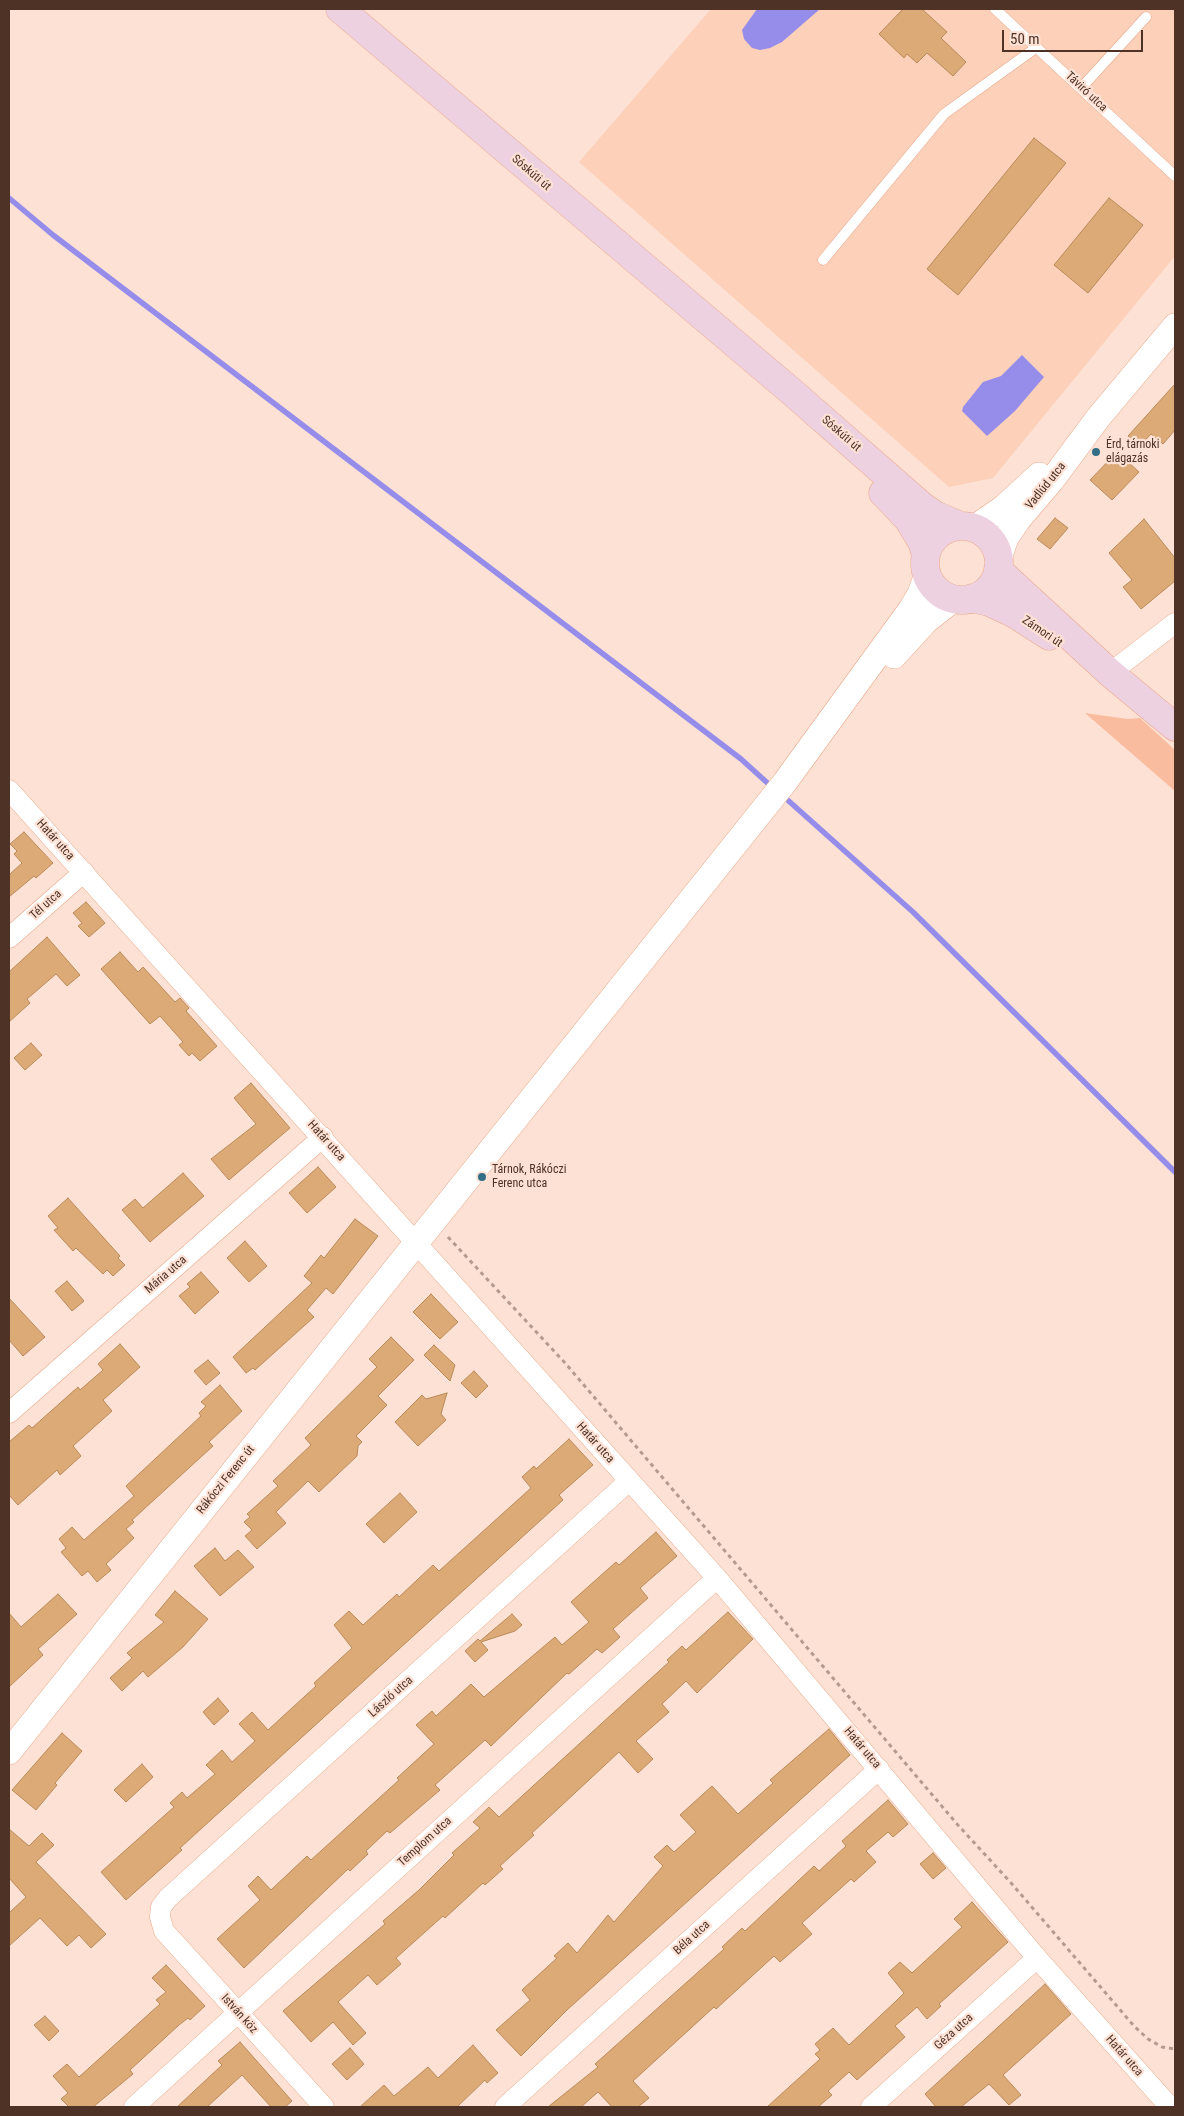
<!DOCTYPE html>
<html>
<head>
<meta charset="utf-8">
<style>
	body { margin:0 }
	#map { position:relative; width:1184px; height:2116px; overflow:hidden; background:#fde1d4; font-family:"Roboto Condensed",sans-serif }
	canvas { display:block }
	.frame { position:absolute; inset:0; border:10px solid #4d3225; pointer-events:none }
	.scale { position:absolute; left:1002px; top:30px; width:141px; height:22px; box-sizing:border-box; border:2px solid #4d3225; border-top:0; padding-left:6px; font-size:15px; line-height:18px; white-space:nowrap; color:#4d3225; -webkit-text-stroke:4px #fde1d4; paint-order:stroke }
</style>
</head>
<body>
<div id="map">
<canvas width="1184" height="2116"></canvas>
<div class="frame"></div>
<div class="scale">50 m</div>
</div>
<script>
const context = document.querySelector('canvas').getContext('2d');
context.lineJoin = 'round';
function paint(path, color) { context.fillStyle = color; context.fill(path, 'evenodd'); }
const shape = rows => new Path2D(rows.map(r => 'M' + r).join(''));
function strokePath(path, color, width, dash) { context.strokeStyle = color; context.lineWidth = width; context.lineCap = dash ? 'butt' : 'round'; context.setLineDash(dash || []); context.stroke(path); }
function write(font, color, halo, rows, align = 'center') {
  context.font = font + ' "Roboto Condensed",sans-serif'; context.lineWidth = 4.5; context.setLineDash([]); context.textBaseline = 'middle'; context.strokeStyle = halo; context.fillStyle = color; for (const [text, x, y, turn = 0] of rows) {
    context.save(); context.translate(x, y); context.rotate((+turn || 0) * Math.PI / 180); context.textAlign = isNaN(turn) ? turn : align; if (halo) context.strokeText(text, 0, 0); context.fillText(text, 0, 0); context.restore();
  }
}
paint(shape([
	[711,9,1175,9,1175,256,993,478,949,487,579,162]
]), '#fdd0ba');
paint(shape([
	[1085,713,1128,719,1140,718,1175,750,1175,791]
]), '#fabc9f');
paint(shape([
	[757,9,820,9,782,42,770,48,760,50,752,48,744,39,742,30],
	[1022,355,1044,377,1015,411,987,436,962,411,963,407,983,382,1001,376]
]), '#968deb');
strokePath(shape([
	[9,198,53,235,741,759,773,788],
	[782,795,913,912,1175,1172]
]), '#968deb', 5.5);
const building = shape([
	[903,9,922,9,947,32,941,38,966,62,953,76,927,53,917,63,907,54,904,58,879,34,903,9],
	[1034,138,1066,163,958,295,927,269,1034,138],
	[1109,198,1143,225,1088,293,1054,265,1109,198],
	[1175,384,1175,430,1163,444,1151,434,1140,446,1128,436,1175,384],
	[1117,452,1139,472,1112,500,1090,480,1117,452],
	[1055,518,1068,528,1050,549,1037,539,1055,518],
	[1144,519,1175,558,1175,581,1141,609,1123,587,1132,580,1109,553,1144,519],
	[24,832,53,863,36,878,34,876,9,897,9,875,22,863,14,854,17,851,10,844,24,832],
	[86,902,105,923,89,937,78,926,82,923,73,913,86,902],
	[47,937,80,975,67,986,56,974,27,999,30,1003,9,1022,9,972,47,937],
	[120,952,138,972,143,967,175,1002,180,998,189,1008,186,1011,217,1046,200,1061,192,1053,189,1056,179,1045,183,1042,160,1016,150,1024,101,969,120,952],
	[31,1043,42,1055,25,1070,14,1058,31,1043],
	[251,1083,290,1128,229,1180,211,1159,256,1124,234,1098,251,1083],
	[318,1167,336,1187,307,1213,289,1193,318,1167],
	[183,1173,204,1196,150,1242,122,1210,135,1199,143,1208,183,1173],
	[68,1198,120,1256,118,1258,125,1265,113,1276,107,1270,103,1274,76,1248,73,1251,54,1230,58,1228,48,1216,68,1198],
	[355,1219,378,1236,333,1294,326,1288,307,1310,314,1317,255,1370,253,1368,246,1373,233,1357,312,1283,304,1276,321,1255,324,1258,355,1219],
	[245,1241,267,1266,249,1282,227,1258,245,1241],
	[201,1272,219,1292,195,1314,179,1296,190,1287,187,1284,201,1272],
	[67,1281,84,1301,72,1311,55,1291,67,1281],
	[431,1294,458,1322,440,1339,413,1312,431,1294],
	[9,1298,45,1337,23,1356,9,1340,9,1298],
	[391,1337,414,1360,378,1396,387,1405,356,1436,362,1442,358,1446,357,1456,319,1492,308,1481,276,1512,286,1523,257,1549,245,1536,252,1530,244,1522,250,1517,247,1514,278,1486,273,1481,311,1445,305,1438,377,1367,369,1359,391,1337],
	[120,1344,140,1367,103,1400,112,1411,73,1446,81,1456,60,1475,57,1470,18,1505,9,1495,9,1442,29,1425,32,1428,78,1387,80,1390,103,1370,98,1364,120,1344],
	[434,1345,455,1365,450,1381,424,1355,434,1345],
	[208,1360,220,1373,206,1385,194,1371,208,1360],
	[474,1371,488,1386,476,1398,461,1383,474,1371],
	[220,1385,242,1411,209,1442,213,1446,132,1520,134,1522,126,1529,134,1538,106,1564,111,1570,97,1582,88,1571,82,1576,61,1552,66,1548,59,1539,72,1527,84,1540,134,1496,126,1486,201,1416,199,1413,206,1406,201,1402,220,1385],
	[447,1393,441,1414,446,1420,418,1446,395,1422,422,1395,426,1399,447,1393],
	[569,1439,593,1465,559,1495,563,1500,180,1848,182,1850,126,1900,101,1872,174,1807,170,1803,182,1792,187,1798,215,1774,206,1765,222,1750,232,1762,255,1741,239,1724,252,1712,268,1730,316,1686,314,1683,352,1648,334,1625,349,1611,363,1625,397,1594,399,1597,433,1565,439,1571,531,1488,522,1477,534,1466,536,1469,569,1439],
	[400,1493,417,1512,384,1543,366,1524,400,1493],
	[656,1532,677,1556,640,1588,648,1598,613,1629,620,1637,602,1653,597,1649,569,1674,567,1673,491,1746,485,1740,435,1785,440,1790,390,1833,387,1831,366,1851,368,1854,350,1871,348,1869,244,1968,217,1939,260,1900,248,1886,258,1876,271,1890,307,1856,311,1860,399,1780,397,1778,434,1744,416,1725,432,1711,436,1716,471,1684,484,1697,555,1637,562,1645,589,1622,571,1602,616,1562,619,1565,656,1532],
	[215,1548,225,1561,238,1550,254,1567,220,1596,194,1566,215,1548],
	[175,1591,208,1619,183,1647,148,1677,143,1671,122,1691,110,1678,132,1658,127,1653,164,1622,155,1615,175,1591],
	[58,1594,77,1614,38,1649,43,1655,9,1687,9,1613,21,1627,58,1594],
	[728,1612,753,1639,697,1693,686,1681,662,1704,669,1712,636,1741,653,1759,638,1773,619,1752,532,1833,534,1835,500,1866,503,1869,485,1885,483,1883,445,1918,443,1916,396,1958,401,1964,377,1985,368,1975,338,2002,366,2033,353,2045,333,2022,311,2042,283,2011,385,1924,383,1921,419,1890,454,1855,452,1853,480,1828,473,1822,489,1807,499,1817,669,1662,667,1660,682,1646,686,1650,728,1612],
	[512,1614,522,1625,515,1631,481,1642,488,1650,475,1662,465,1651,478,1639,480,1641,512,1614],
	[218,1698,229,1711,214,1725,203,1712,218,1698],
	[829,1729,850,1755,567,2010,521,2056,496,2030,530,2000,522,1990,557,1958,554,1956,568,1943,577,1953,608,1915,614,1922,663,1866,654,1857,667,1845,674,1852,696,1832,680,1815,712,1786,738,1814,773,1783,770,1780,829,1729],
	[62,1733,82,1751,55,1783,57,1785,36,1810,12,1790,62,1733],
	[142,1764,153,1777,126,1802,114,1790,142,1764],
	[888,1800,908,1824,893,1837,888,1832,866,1851,876,1862,854,1882,851,1879,802,1923,812,1934,780,1962,774,1956,716,2009,714,2007,633,2081,649,2098,638,2107,612,2107,598,2092,581,2107,548,2107,598,2067,595,2064,724,1949,722,1947,742,1928,745,1931,814,1866,819,1871,846,1846,842,1841,888,1800],
	[9,1829,29,1846,42,1833,54,1845,36,1862,106,1934,91,1948,79,1935,67,1946,40,1918,9,1946,9,1913,26,1897,9,1878,9,1829],
	[933,1853,946,1868,933,1879,920,1864,933,1853],
	[972,1902,1008,1942,939,2004,941,2006,927,2019,917,2007,895,2026,905,2037,857,2080,849,2072,828,2091,832,2095,818,2107,767,2107,820,2059,815,2054,820,2050,815,2044,833,2028,849,2045,895,2002,904,1993,888,1973,900,1962,912,1973,962,1927,954,1919,972,1902],
	[166,1965,205,2006,190,2020,188,2018,179,2025,130,2070,133,2074,93,2107,69,2107,61,2099,68,2093,53,2076,67,2064,79,2077,160,2004,156,2000,166,1992,152,1978,166,1965],
	[1045,1984,1071,2014,1003,2075,1021,2095,1009,2105,989,2084,961,2107,936,2107,925,2094,1045,1984],
	[45,2016,59,2031,49,2041,34,2025,45,2016],
	[240,2042,292,2101,285,2107,271,2107,242,2075,207,2107,177,2107,222,2065,218,2061,240,2042],
	[473,2045,498,2073,487,2083,485,2080,457,2107,360,2107,384,2085,394,2096,428,2067,438,2078,473,2045],
	[350,2048,364,2064,347,2080,332,2064,350,2048]
]);
paint(building, '#dcaa77');
strokePath(building, '#ba8a58', 1);
const service = shape([
	[995,9,1175,176],
	[1082,87,1146,17],
	[823,260,944,114,1037,47]
]);
const minor = shape([
	[1110,673,1175,623],
	[9,790,717,1578,1037,1958,1170,2107],
	[9,938,84,872],
	[9,1413,323,1137],
	[134,2107,717,1578],
	[324,2107,164,1931,160,1917,161,1907,168,1898,629,1481],
	[505,2107,879,1769],
	[871,2107,1037,1958]
]);
const tertiary = shape([
	[974,528,1003,508,1039,475],
	[999,558,1006,538,1018,520,1052,480,1098,418,1175,326],
	[894,656,926,621,954,599],
	[9,1752,785,782,911,609,920,594,927,574]
]);
const secondary = shape([
	[340,9,792,392,922,506,935,515,961,526],
	[883,493,908,519,922,542,926,555],
	'925 563a37 37 0 1 1 74 0a37 37 0 1 1-74 0Z',
	[998,570,1110,673,1175,727],
	[972,598,989,602,1013,613,1049,636]
]);
strokePath(service, '#eaa889', 11);
strokePath(minor, '#eaa889', 21);
strokePath(tertiary, '#eaa889', 26);
strokePath(secondary, '#eaa889', 29);
strokePath(shape([
	[448,1237,566,1364,957,1824,1012,1884,1134,2026,1148,2039,1162,2047,1175,2049]
]), '#b69a8d', 3, [4, 4]);
strokePath(service, '#fff', 10);
strokePath(minor, '#fff', 20);
strokePath(tertiary, '#fff', 25);
strokePath(secondary, '#edd1e1', 28);
for (const [x, y, r, color] of [
	[1096,452,5,"#326e85"],
	[482,1177,5,"#326e85"]
]) { const dot = new Path2D(); dot.arc(x, y, r, 0, 2 * Math.PI); context.fillStyle = color; context.fill(dot); strokePath(dot, '#fde1d4', 2); }
write('12px', '#4d3225', '#fde1d4', [
	["Táviró utca",1086,92,43],
	["Sóskúti út",531,173,41],
	["Sóskúti út",841,434,41],
	["Vadlúd utca",1046,486,-51],
	["Zámori út",1042,632,34],
	["Határ utca",55,840,48],
	["Tél utca",46,905,-42],
	["Határ utca",326,1141,48],
	["Mária utca",166,1275,-41],
	["Határ utca",595,1443,48],
	["Rákóczi Ferenc út",226,1480,-51],
	["László utca",391,1697,-42],
	["Határ utca",862,1748,50],
	["Templom utca",425,1842,-42],
	["Béla utca",692,1938,-42],
	["István köz",239,2014,48],
	["Géza utca",954,2032,-42],
	["Határ utca",1124,2056,49]
]);
write('12px', '#4d3225', '#fde1d4', [
	["Érd, tárnoki",1106,445],
	["elágazás",1106,459],
	["Tárnok, Rákóczi",492,1170],
	["Ferenc utca",492,1184]
], 'left');
</script>
</body>
</html>
